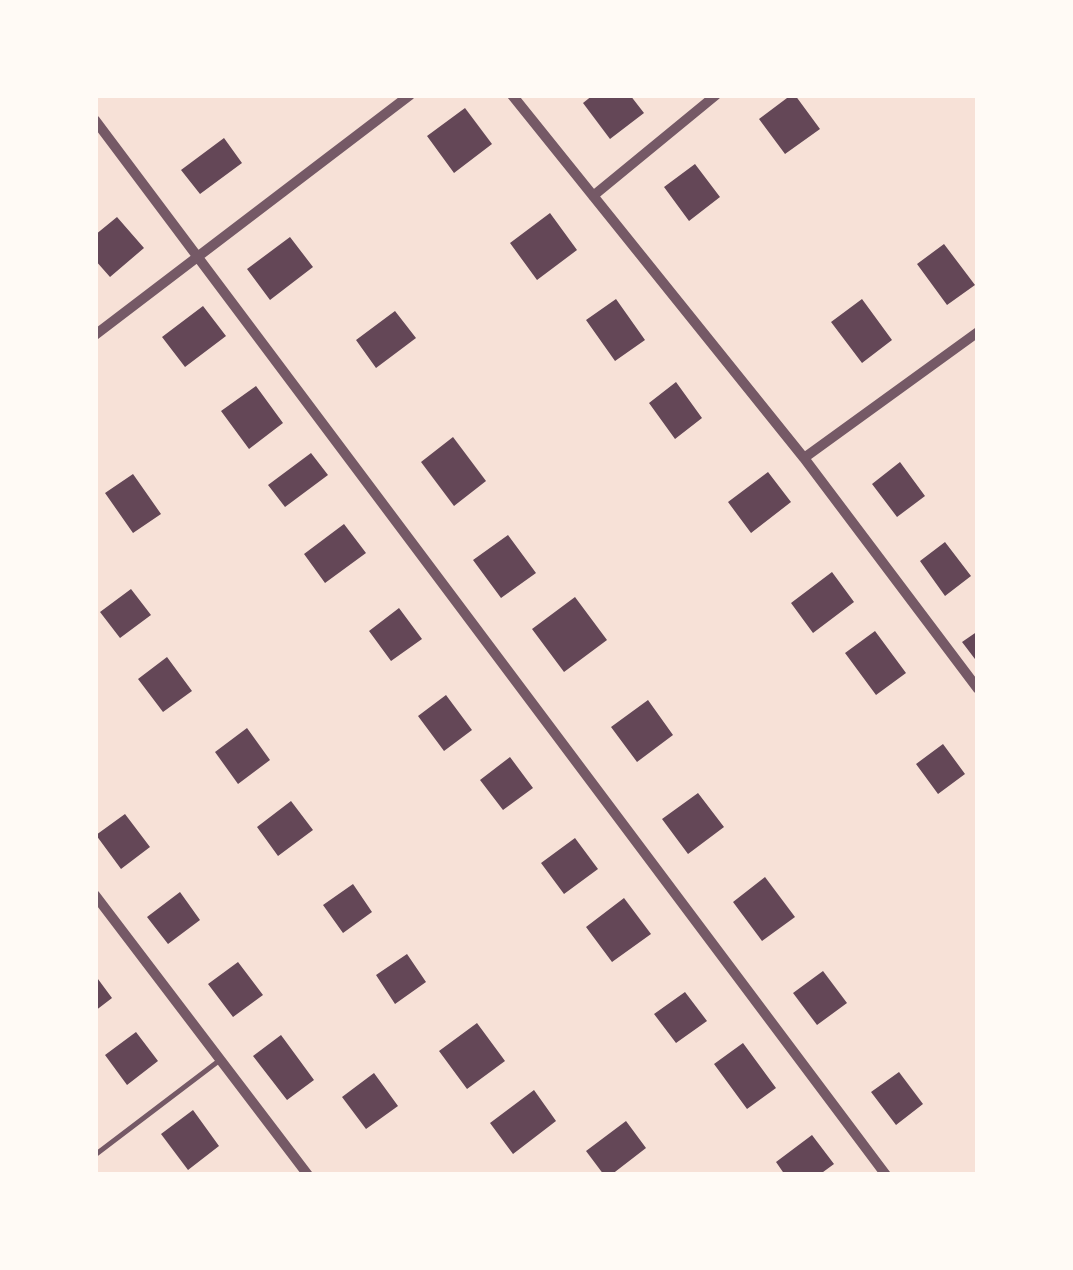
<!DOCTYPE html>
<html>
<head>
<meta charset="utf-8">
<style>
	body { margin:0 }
	#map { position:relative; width:1073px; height:1270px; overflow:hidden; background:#f7e1d7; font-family:Manrope,sans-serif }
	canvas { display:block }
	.frame { position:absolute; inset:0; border:98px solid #fffaf5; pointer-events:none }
</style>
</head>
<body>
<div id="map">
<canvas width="1073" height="1270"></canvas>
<div class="frame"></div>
</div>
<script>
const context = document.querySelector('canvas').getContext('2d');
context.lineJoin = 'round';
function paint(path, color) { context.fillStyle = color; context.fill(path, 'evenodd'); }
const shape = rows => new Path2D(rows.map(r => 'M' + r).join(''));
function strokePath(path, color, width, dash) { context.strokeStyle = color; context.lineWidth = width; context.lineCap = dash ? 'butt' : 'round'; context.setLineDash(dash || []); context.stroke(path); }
paint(shape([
	[593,95,630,95,644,113,610,139,583,103],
	[791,95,795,95,820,129,785,154,759,119],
	[465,108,492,144,454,173,427,136],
	[224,138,242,163,200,194,181,170],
	[695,164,720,197,689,221,664,187],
	[550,213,577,250,537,280,510,243],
	[117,217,144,248,110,277,95,260,95,235],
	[290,237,313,267,270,300,247,269],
	[944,244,975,285,947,305,917,264],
	[616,299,645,340,615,361,586,320],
	[862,299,892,340,862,363,831,322],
	[203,306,226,336,185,367,162,337],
	[395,311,416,338,376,368,356,340],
	[676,382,702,418,675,439,649,403],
	[256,386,283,423,249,449,221,411],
	[453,437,486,481,454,506,421,462],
	[311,453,328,475,285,507,268,485],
	[900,462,925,496,897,517,872,484],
	[768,472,791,502,751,533,728,502],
	[133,474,161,514,133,533,105,493],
	[344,524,366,553,325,583,304,554],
	[508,535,536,573,501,598,473,560],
	[945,542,971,576,945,596,920,561],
	[832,572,854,602,813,633,791,603],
	[131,589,151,615,120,638,100,612],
	[575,597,607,640,564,672,532,629],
	[399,608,422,639,391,661,369,631],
	[875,631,906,673,876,695,845,653],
	[978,631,978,663,962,642],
	[167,657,192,691,163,712,138,679],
	[446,695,472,730,444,751,418,716],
	[648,700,673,735,637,762,611,727],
	[247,728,270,760,238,784,215,752],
	[943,744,965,774,938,794,916,764],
	[510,757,533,788,503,810,480,780],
	[698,793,724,827,688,854,662,819],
	[291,801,313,830,278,856,257,827],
	[125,814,150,847,121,869,96,835],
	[575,838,598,869,564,894,541,863],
	[765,877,795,917,762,941,733,902],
	[353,884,372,912,343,933,323,905],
	[180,892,200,920,168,944,147,917],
	[624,898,651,934,612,962,586,927],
	[407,954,426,982,395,1004,376,975],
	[238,962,263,995,233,1017,208,984],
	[823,971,847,1003,817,1025,793,993],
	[95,975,112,998,95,1011],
	[685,992,707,1021,676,1043,654,1014],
	[477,1023,505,1061,467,1089,439,1051],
	[136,1032,158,1061,127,1085,105,1055],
	[281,1035,314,1080,287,1100,253,1056],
	[743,1043,776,1088,747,1109,714,1064],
	[899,1072,923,1104,896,1125,871,1092],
	[374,1073,398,1106,366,1129,342,1097],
	[534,1090,556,1121,513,1154,490,1123],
	[193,1110,219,1146,188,1170,161,1134],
	[626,1121,646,1148,611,1175,604,1175,586,1151],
	[812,1135,834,1164,819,1175,785,1175,776,1162]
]), '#644757');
strokePath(shape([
	[95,1155,220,1060]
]), '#755966', 5);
strokePath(shape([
	[512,95,804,458,978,689],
	[95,120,886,1175],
	[593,196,716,95],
	[95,335,410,95],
	[804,458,978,332],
	[95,895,308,1175]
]), '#755966', 10);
</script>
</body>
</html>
